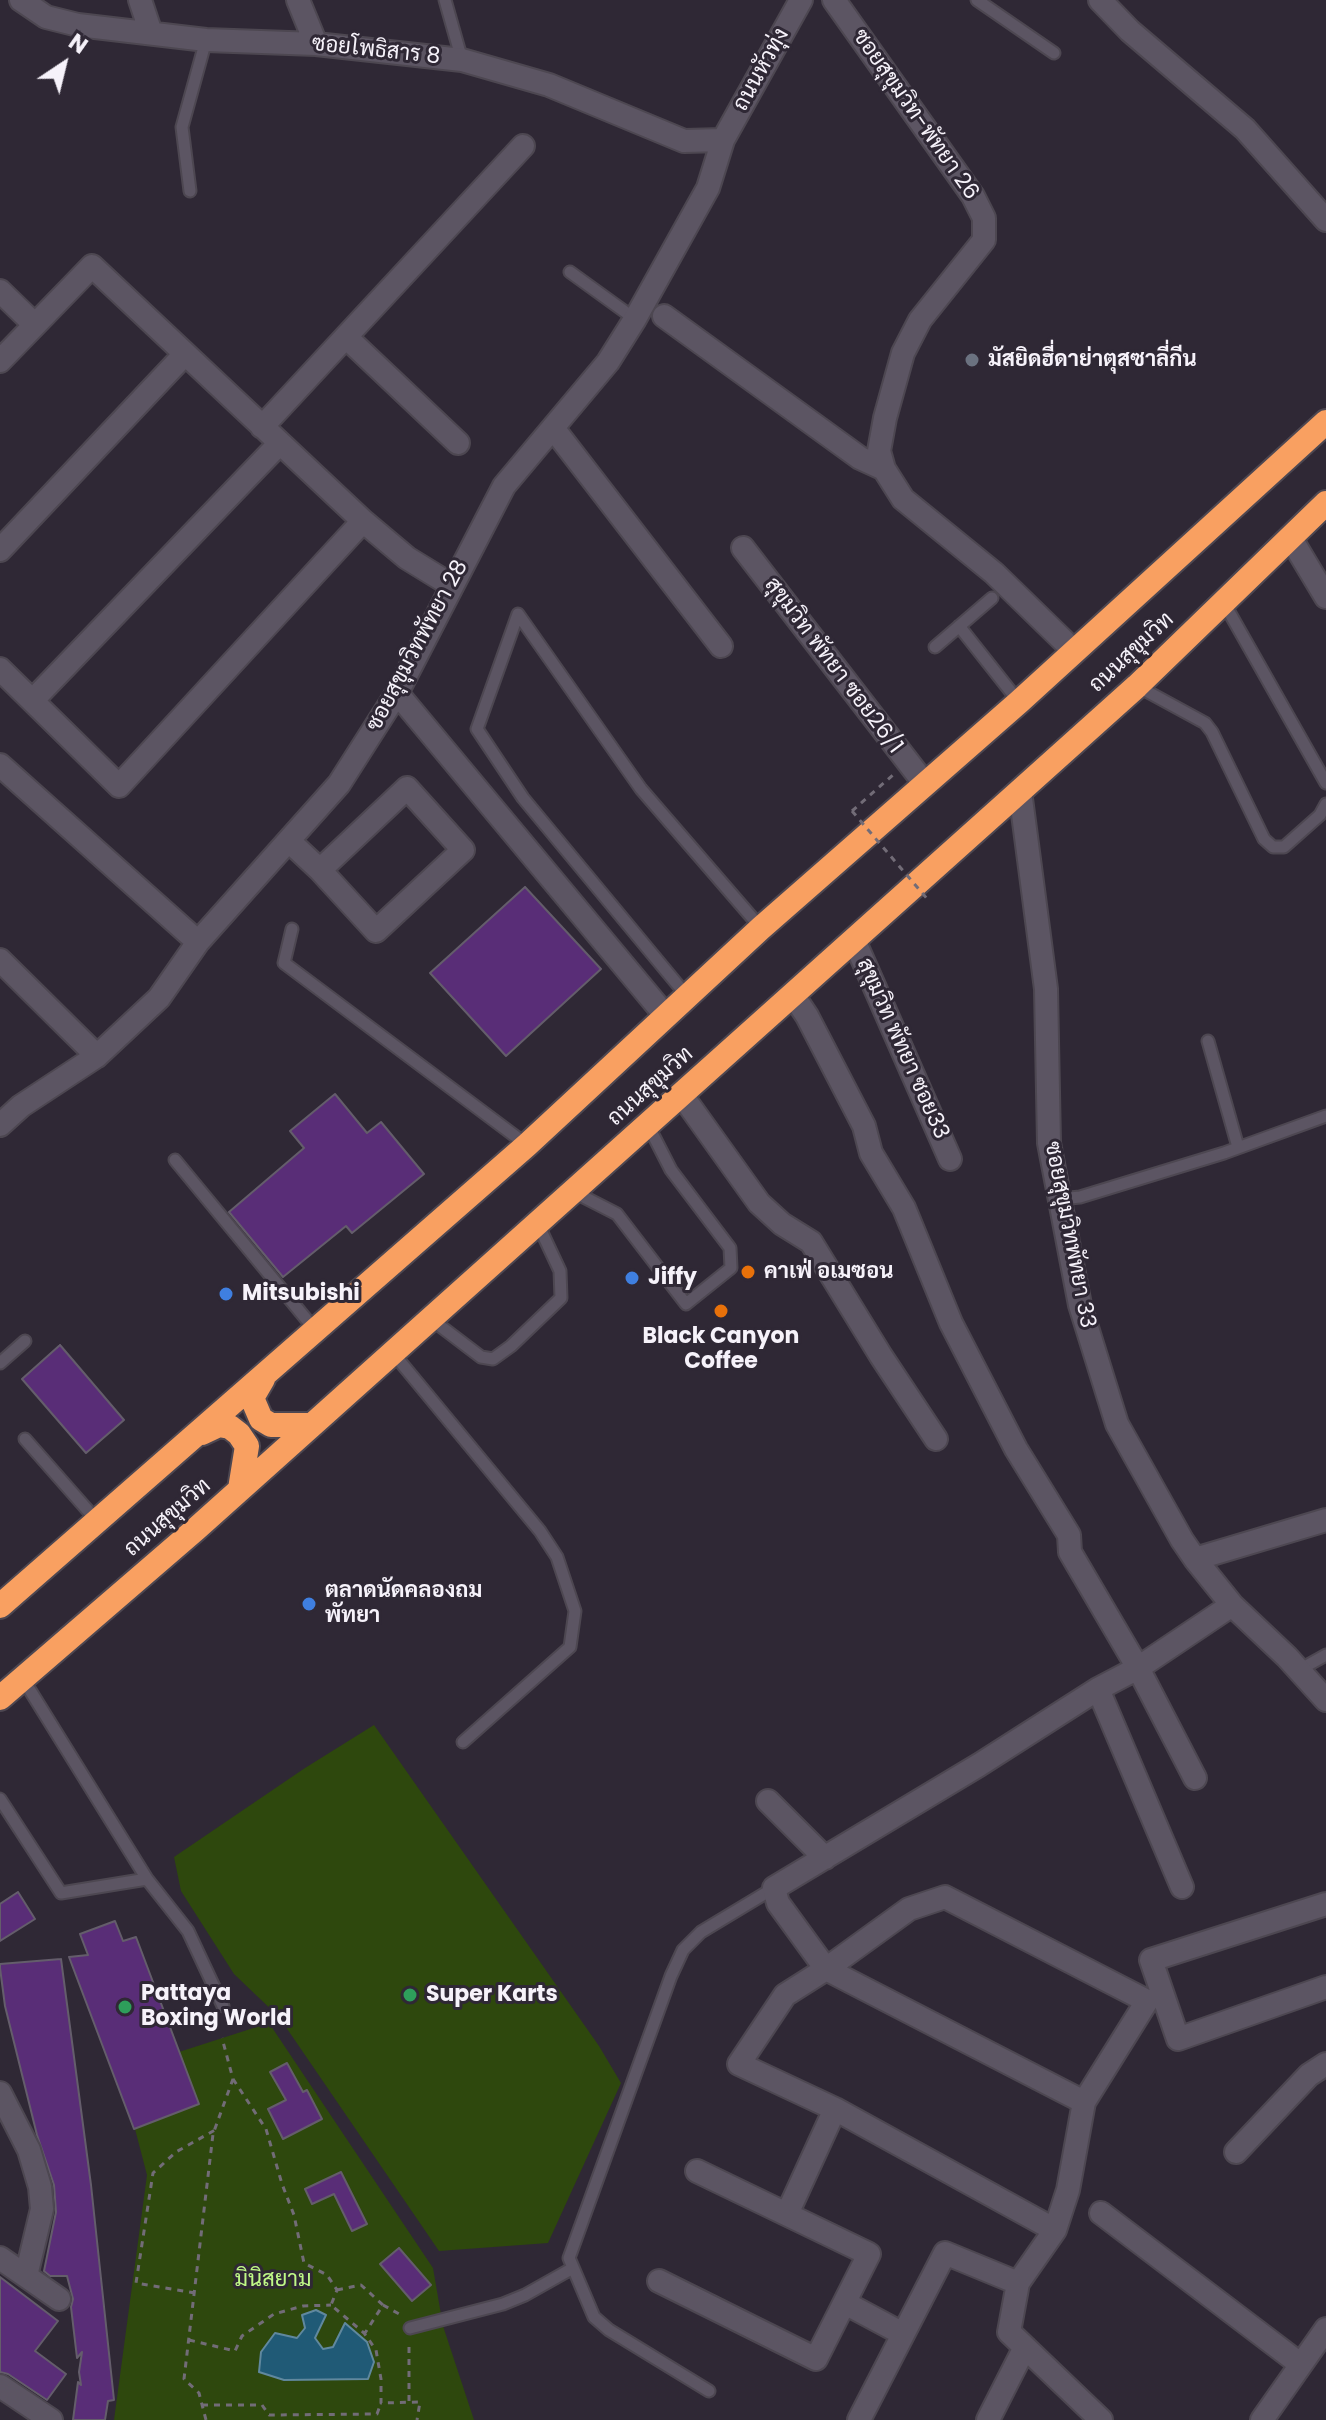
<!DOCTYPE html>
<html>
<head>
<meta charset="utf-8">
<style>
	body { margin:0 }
	#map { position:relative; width:1326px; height:2420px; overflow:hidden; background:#2f2835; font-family:Poppins,sans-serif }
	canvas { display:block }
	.north { position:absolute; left:24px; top:24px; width:80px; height:80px; -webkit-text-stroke:6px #2f2835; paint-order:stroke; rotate:35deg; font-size:22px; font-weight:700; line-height:32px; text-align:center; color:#f6f2fa }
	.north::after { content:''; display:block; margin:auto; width:28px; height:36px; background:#f6f2fa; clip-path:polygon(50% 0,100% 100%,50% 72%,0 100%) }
</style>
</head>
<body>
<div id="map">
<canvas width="1326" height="2420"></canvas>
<div class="north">N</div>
</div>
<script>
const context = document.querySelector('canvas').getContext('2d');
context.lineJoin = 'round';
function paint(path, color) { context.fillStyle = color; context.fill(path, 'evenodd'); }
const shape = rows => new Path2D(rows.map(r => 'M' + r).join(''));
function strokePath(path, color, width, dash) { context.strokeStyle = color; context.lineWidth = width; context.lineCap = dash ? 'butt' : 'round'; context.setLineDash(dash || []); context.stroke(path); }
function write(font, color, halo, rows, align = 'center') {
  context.font = font + ' Poppins,Sarabun,sans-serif'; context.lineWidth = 6; context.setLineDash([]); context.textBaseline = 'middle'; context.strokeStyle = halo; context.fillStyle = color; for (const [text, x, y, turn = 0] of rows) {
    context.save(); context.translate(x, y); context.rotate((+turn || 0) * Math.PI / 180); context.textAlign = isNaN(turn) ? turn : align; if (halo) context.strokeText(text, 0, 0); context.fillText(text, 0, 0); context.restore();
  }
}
paint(shape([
	[374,1725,599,2046,621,2083,548,2243,439,2251,279,2017,234,1974,181,1891,174,1857,305,1768],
	[269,2023,433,2268,443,2326,474,2420,114,2420,147,2175,135,2129,199,2104,179,2052]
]), '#2e480d');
const water = shape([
	[316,2310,326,2315,315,2338,323,2349,333,2347,345,2323,367,2342,374,2362,368,2379,284,2380,259,2372,261,2352,275,2333,297,2338,305,2328,302,2315,316,2310]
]);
paint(water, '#205a76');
strokePath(water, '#60889e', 2);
const building = shape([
	[525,887,601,969,506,1056,430,973,525,887],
	[335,1094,367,1133,381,1122,424,1174,352,1233,346,1226,283,1277,229,1212,304,1148,290,1131,335,1094],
	[60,1345,124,1420,86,1453,22,1379,60,1345],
	[18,1892,35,1919,0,1941,0,1904,18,1892],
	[115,1921,123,1941,136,1937,199,2104,134,2129,69,1957,88,1955,80,1934,115,1921],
	[61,1959,91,2185,114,2400,108,2401,105,2420,73,2420,78,2382,81,2385,79,2372,82,2352,77,2358,71,2307,73,2299,67,2276,50,2276,44,2271,56,2212,54,2185,37,2135,5,2006,0,1968,0,1964,61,1959],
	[287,2063,303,2092,307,2090,322,2119,283,2139,268,2109,286,2100,270,2072,287,2063],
	[341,2172,367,2224,352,2231,334,2194,312,2204,305,2189,341,2172],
	[399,2248,431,2285,412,2301,380,2264,399,2248],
	[0,2277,58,2321,35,2351,66,2374,47,2400,8,2374,0,2372,0,2277]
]);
paint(building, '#592d77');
strokePath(building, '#645d6b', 2);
const lane = shape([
	[445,0,462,60],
	[977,0,1054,53],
	[190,191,182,127,206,40],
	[570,272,635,319],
	[1224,603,1326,783],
	[959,626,1019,702],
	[935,647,992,598],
	[1137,686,1205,723,1212,732,1264,839,1273,847,1284,847,1320,815,1326,804],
	[292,929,284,963,527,1145],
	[687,996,523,798,477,729,518,614,641,789,761,928],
	[1208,1041,1238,1147],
	[175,1160,316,1331],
	[574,1192,617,1214,686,1304,731,1268,730,1248,671,1170,648,1125],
	[1060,1199,1080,1197,1224,1153,1326,1116],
	[431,1319,481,1357,493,1359,511,1346,561,1298,560,1271,538,1224],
	[393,1353,540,1531,557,1557,575,1611,570,1647,463,1742],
	[0,1363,25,1341],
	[25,1439,98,1522],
	[1299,1670,1326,1655],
	[23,1679,147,1879,188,1931,223,2006],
	[0,1799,61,1893,147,1879],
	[410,2328,503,2304,525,2295,573,2268],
	[709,2391,609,2330,594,2317,569,2258,671,1976,683,1950,701,1932,774,1888]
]);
const street = shape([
	[21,0,46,17,78,25,206,40,316,44,462,60,549,85,684,141,723,140],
	[140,0,151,33],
	[298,0,316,44],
	[834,0,973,196,984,218,984,240,920,320,903,353,885,418,879,451,884,469,903,499,994,573,1073,650],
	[1100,0,1130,31,1245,129,1326,220],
	[0,291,34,324],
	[664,316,860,458,884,469],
	[346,337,458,443],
	[0,361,92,266,363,521,407,558,451,585],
	[262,427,523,146],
	[553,428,721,646],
	[1290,537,1326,597],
	[743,548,925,784],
	[0,550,185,354],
	[0,669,119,786,363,521],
	[397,693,665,1015],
	[33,700,280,443],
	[0,765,198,942],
	[1020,791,1046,989,1049,1143,1080,1305,1117,1424,1182,1540,1195,1559,1232,1605,1287,1657,1326,1700],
	[289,841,320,870,376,931,463,850,407,788,320,870],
	[854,940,950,1159],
	[0,960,97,1056],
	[793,995,807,1016,864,1126,871,1153,904,1208,951,1323,1016,1449,1069,1535,1070,1552,1138,1668,1195,1778],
	[681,1094,759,1203,782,1224,811,1242,881,1356,936,1439],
	[0,1125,21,1106,97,1056,159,998,198,942,339,784,397,693,504,486,608,362,635,319,708,188,723,140,801,0],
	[1195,1559,1326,1520],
	[1098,1689,1182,1887],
	[768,1801,825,1858],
	[1326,1904,1151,1960,1178,2039,1326,1987],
	[0,2093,29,2150,40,2187,42,2209,26,2276],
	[1084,2102,826,1969,778,1903,774,1888,979,1765,1098,1689,1138,1668,1232,1605],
	[1236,2152,1309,2075,1326,2064],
	[1101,2213,1300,2364],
	[787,2214,835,2109],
	[1055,2230,835,2109,739,2064,785,1995,826,1969,909,1909,945,1897,1147,2001,1084,2102,1068,2190,1055,2230,1018,2283,1009,2332,1101,2420],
	[0,2258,59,2299],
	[659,2281,816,2359,869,2254,697,2171],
	[845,2303,903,2334],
	[0,2386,51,2420],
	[859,2420,945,2253,1018,2283],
	[988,2420,1025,2347],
	[1262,2420,1326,2329]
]);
const highway = shape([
	[263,1379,252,1398,261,1419,271,1425,312,1425],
	[202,1433,219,1425,230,1427,239,1434,247,1446,240,1489],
	[0,1606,527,1145,761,928,1019,702,1326,422],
	[0,1698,196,1529,1020,791,1137,686,1326,503]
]);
strokePath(lane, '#4d4751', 15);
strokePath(street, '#4d4751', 26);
strokePath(highway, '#4d4751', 28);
strokePath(shape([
	[852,811,894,774],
	[233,2079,266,2129,282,2184,294,2215,304,2263,327,2275,337,2290,331,2305,364,2333,376,2350,381,2379,381,2403,420,2402,417,2420],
	[337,2290,361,2285,383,2305,365,2333],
	[195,2293,136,2283,153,2173,176,2152,215,2130],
	[383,2305,401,2315],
	[189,2340,235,2351,242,2336,274,2314,303,2306,331,2305],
	[409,2401,409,2344],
	[202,2405,262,2405,269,2415,377,2414,381,2403],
	[206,2420,199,2393,184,2379,213,2134,233,2079,222,2038]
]), '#726c77', 3, [6, 6]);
strokePath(lane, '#5c5563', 11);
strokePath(street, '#5c5563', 22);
strokePath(highway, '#f9a061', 24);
strokePath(shape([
	[852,811,929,901]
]), '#726c77', 3, [6, 6]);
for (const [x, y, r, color] of [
	[972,360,8,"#6b7280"],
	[748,1272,8,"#e8710a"],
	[632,1278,8,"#3f7fe0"],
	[226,1294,8,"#3f7fe0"],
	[721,1311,8,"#e8710a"],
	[309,1604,8,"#3f7fe0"],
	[410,1995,8,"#2e9e5b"],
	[125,2007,8,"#2e9e5b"]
]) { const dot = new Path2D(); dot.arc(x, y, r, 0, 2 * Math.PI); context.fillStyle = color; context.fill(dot); strokePath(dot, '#2f2835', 3); }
write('22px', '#f6f2fa', '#2f2835', [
	["ซอยโพธิสาร 8",376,51,6],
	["ถนนหัวทุ่ง",762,70,-61],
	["ซอยสุขุมวิท-พัทยา 26",915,115,55],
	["ซอยสุขุมวิทพัทยา 28",418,646,-62],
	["ถนนสุขุมวิท",1132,653,-43],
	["สุขุมวิท พัทยา ซอย26/1",833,666,53],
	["สุขุมวิท พัทยา ซอย33",902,1049,66],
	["ถนนสุขุมวิท",651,1087,-42],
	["ซอยสุขุมวิทพัทยา 33",1069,1235,79],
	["ถนนสุขุมวิท",168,1518,-41]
]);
write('bold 22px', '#f6f2fa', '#2f2835', [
	["มัสยิดฮี่ดาย่าตุสซาลี่กีน",988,360],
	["คาเฟ่ อเมซอน",764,1272],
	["Jiffy",648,1278],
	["Mitsubishi",242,1294],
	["Black Canyon",721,1337,"center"],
	["Coffee",721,1362,"center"],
	["ตลาดนัดคลองถม",325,1591],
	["พัทยา",325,1616],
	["Pattaya",141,1994],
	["Boxing World",141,2019],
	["Super Karts",426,1995]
], 'left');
write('22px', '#bff887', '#2f2835', [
	["มินิสยาม",273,2280]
]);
</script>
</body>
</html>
